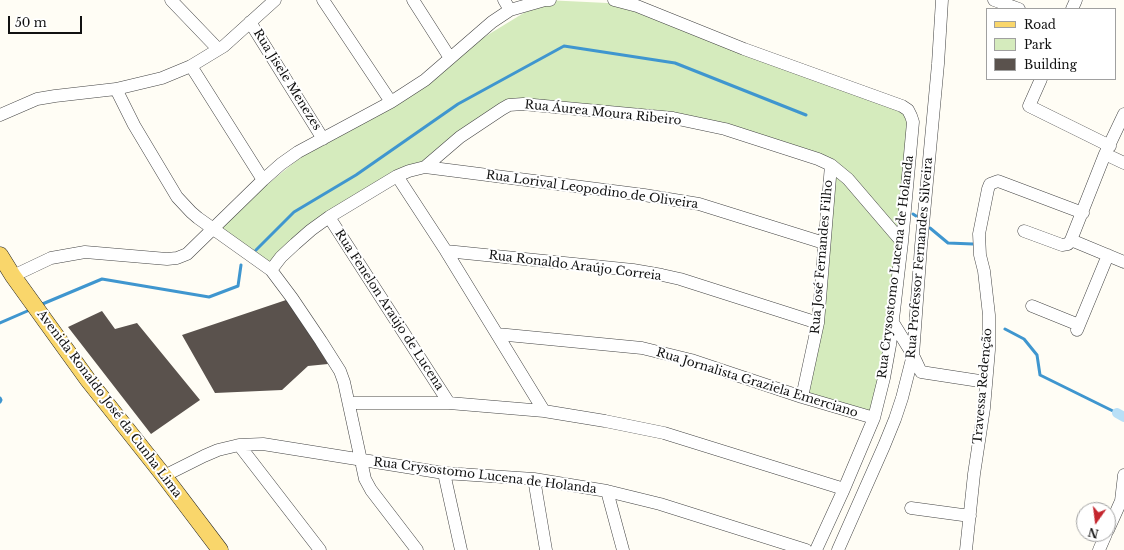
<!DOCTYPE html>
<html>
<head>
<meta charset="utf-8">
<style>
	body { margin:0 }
	#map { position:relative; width:1124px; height:550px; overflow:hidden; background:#fffdf5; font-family:"Libre Baskerville",serif }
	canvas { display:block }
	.legend { position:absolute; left:986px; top:8px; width:130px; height:72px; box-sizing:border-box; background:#fff; border:1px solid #a0a0a0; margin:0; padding:5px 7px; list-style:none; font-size:12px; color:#111 }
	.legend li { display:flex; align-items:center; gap:8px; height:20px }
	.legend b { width:20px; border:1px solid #a0a0a0 }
	.north { position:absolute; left:1076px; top:502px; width:40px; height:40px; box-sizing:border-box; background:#fff; border:1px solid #a0a0a0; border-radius:50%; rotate:194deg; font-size:11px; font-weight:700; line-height:16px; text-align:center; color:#111 }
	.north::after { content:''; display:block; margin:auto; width:14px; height:18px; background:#c4262e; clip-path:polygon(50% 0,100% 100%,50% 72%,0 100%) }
	.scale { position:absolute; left:8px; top:16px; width:74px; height:18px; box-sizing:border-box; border:2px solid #111; border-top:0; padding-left:5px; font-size:12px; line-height:14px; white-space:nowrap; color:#111; -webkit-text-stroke:3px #fff; paint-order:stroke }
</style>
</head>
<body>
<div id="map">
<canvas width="1124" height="550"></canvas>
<ul class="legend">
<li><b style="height:5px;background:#f9d66b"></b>Road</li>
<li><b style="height:11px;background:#d5ebbd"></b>Park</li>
<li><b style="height:11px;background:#5a524d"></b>Building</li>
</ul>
<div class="north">N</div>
<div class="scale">50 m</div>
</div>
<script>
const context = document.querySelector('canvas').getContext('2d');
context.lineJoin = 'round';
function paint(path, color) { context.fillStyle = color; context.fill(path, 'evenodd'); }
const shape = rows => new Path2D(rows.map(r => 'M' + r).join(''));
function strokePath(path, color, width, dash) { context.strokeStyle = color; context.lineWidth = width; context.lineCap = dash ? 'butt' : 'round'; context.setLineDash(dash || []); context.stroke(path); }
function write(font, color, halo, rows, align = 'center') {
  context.font = font + ' "Libre Baskerville",serif'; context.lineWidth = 4; context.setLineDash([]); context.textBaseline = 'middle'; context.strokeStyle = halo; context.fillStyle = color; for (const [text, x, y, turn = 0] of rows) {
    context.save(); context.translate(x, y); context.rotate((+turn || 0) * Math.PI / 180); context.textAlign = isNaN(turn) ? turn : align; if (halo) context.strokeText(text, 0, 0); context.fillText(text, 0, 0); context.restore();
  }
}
paint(shape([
	[545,0,628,4,911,116,902,242,874,418,802,397,818,323,830,168,673,118,502,109,425,167,329,217,271,270,213,229,323,139,450,58]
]), '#d5ebbd');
strokePath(shape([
	[913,214,916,216],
	[930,228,948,243,973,244],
	[256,250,294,212,356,175,458,104,564,46,675,63,806,115],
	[40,305,102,279,209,297,238,286,241,265],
	[0,323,32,309],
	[1005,329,1024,339,1037,355,1040,375,1117,413],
	[0,398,1,400,0,402]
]), '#3f96cf', 3);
strokePath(shape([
	[1117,413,1124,417]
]), '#b9e0f7', 10);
paint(shape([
	[292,298,328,364,308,366,282,390,215,393,182,335],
	[102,311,115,329,137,323,200,400,151,434,68,327]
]), '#5a524d');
const minor = shape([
	[171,0,218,49],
	[323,0,391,102],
	[413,0,450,58],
	[504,0,510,10],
	[614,0,637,6,744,49,902,106,908,110,911,116,913,122,902,242,890,345,884,378,874,418,844,489,816,550],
	[994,0,1019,9],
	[1072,9,1076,0],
	[250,22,323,139],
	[191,66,263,180],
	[1041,79,1029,106,1110,146],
	[116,89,134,125,177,197,191,212,198,218,271,270,292,298,321,341,340,371,344,382,365,479,371,490,417,550],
	[0,115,37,99,55,96,116,89,162,78,191,66,224,46,275,0],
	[1105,154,1124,163],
	[425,167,644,195,699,204,824,243],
	[397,176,446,251,544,411],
	[329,217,449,403],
	[1024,231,1062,245,1068,244,1071,240,1105,154,1124,114],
	[1071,240,1124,262],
	[446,251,633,270,662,275,680,279,818,323],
	[271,270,281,257,295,244,311,230,329,217,397,176,409,171,425,167,460,137,502,109,509,105,523,104,673,118,725,129,818,159,831,165,848,179,902,242],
	[13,276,51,258,85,252,167,259,177,258,187,254,263,180,281,164,298,152,391,102,425,80,492,22,510,10,545,0,550,0],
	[1032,306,1079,325],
	[892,321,913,355,921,372,986,382],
	[1077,330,1108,255],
	[497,334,642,348,691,360,802,397,874,418],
	[802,397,818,323,831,165],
	[349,403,449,403,544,411,605,421,664,433,844,489],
	[239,445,320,550],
	[444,473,461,550],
	[164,476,204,456,218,450,239,445,263,444,444,473,534,479,607,491,660,504,806,550],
	[534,479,546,550],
	[607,491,623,550],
	[911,508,970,516],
	[1108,530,1121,501,1124,475],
	[838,550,884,446,895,419,902,398,913,355,921,246,938,64,942,0],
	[966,550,974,474,984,408,989,350,989,315,984,271,980,255,979,234,988,189,990,184,998,181,1083,213],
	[1099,550,1106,534]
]);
const major = shape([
	[0,255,13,276,88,380,164,476,220,550]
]);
strokePath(minor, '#444', 13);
strokePath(major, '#222', 17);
strokePath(minor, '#fff', 12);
strokePath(major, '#f9d66b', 16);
write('12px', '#111', '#fff', [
	["Rua Jisele Menezes",287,80,58],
	["Rua Áurea Moura Ribeiro",603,113,6],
	["Rua Lorival Leopodino de Oliveira",592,190,8],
	["Rua José Fernandes Filho",822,257,-85],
	["Rua Professor Fernandes Silveira",920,258,-85],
	["Rua Ronaldo Araújo Correia",575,266,7],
	["Rua Crysostomo Lucena de Holanda",896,267,-83],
	["Rua Fenelon Araújo de Lucena",389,310,57],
	["Rua Jornalista Graziela Emerciano",757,383,17],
	["Travessa Redenção",983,386,-85],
	["Avenida Ronaldo José da Cunha Lima",109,404,53],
	["Rua Crysostomo Lucena de Holanda",485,476,7]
]);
</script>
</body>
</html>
